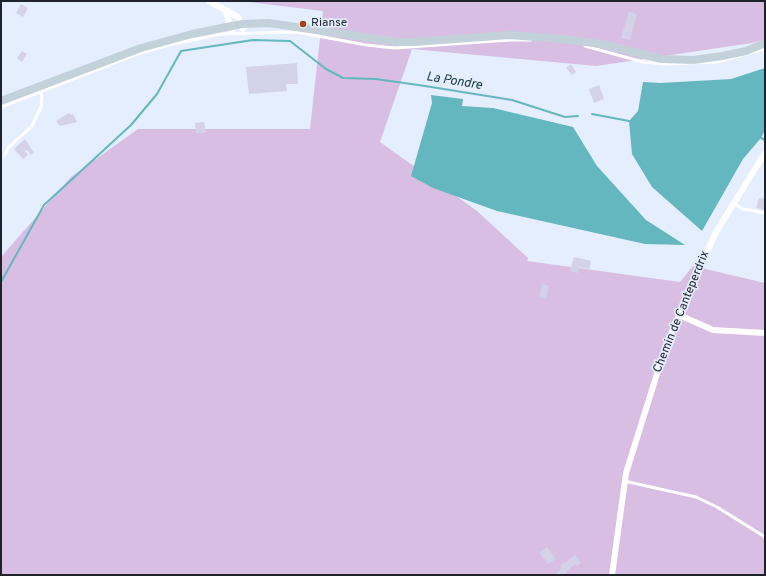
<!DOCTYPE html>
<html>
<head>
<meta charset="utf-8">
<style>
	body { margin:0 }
	#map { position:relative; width:766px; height:576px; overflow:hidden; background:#e4eefe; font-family:Overpass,sans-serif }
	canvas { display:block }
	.frame { position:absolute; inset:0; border:2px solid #1e222a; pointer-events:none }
</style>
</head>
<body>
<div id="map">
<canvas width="766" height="576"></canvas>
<div class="frame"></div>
</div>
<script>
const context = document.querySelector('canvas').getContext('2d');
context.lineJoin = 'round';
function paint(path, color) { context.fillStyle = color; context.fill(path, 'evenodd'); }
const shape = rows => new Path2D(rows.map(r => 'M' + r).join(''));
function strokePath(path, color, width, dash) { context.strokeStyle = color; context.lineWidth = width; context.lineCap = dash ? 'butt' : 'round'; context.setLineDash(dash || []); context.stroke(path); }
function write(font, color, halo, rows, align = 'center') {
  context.font = font + ' Overpass,sans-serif'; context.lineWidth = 3.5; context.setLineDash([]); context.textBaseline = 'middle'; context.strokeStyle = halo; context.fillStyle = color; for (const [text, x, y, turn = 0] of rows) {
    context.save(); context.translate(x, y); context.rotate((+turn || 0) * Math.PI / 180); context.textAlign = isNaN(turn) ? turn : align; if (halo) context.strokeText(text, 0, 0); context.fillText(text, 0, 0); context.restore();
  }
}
paint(shape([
	[240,1,765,1,765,39,752,43,596,66,412,49,380,142,477,211,528,258,527,261,680,282,693,266,765,283,765,575,1,575,1,257,71,177,138,129,310,129,323,11]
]), '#d8bee2');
paint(shape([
	[765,68,765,130,761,138,743,159,702,231,652,187,632,154,629,121,638,111,643,82,661,83,731,79],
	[431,95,463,99,462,106,493,108,573,127,597,166,646,220,685,245,645,244,497,211,433,188,411,176,432,103]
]), '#64b7be');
strokePath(shape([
	[592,114,629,121],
	[761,138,765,140],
	[1,282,44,205,131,125,157,94,181,51,253,40,290,41,326,69,343,78,376,79,425,86,512,100,565,117,578,116]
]), '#64b7be', 2);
paint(shape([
	[21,4,28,8,23,17,16,13],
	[629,11,637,14,630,40,621,38],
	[22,51,27,54,22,62,17,58],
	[297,63,298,84,286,84,287,91,249,94,246,67],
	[571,64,576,72,572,75,566,68],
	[472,80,478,80,479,88,471,87],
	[599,85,604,99,594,103,589,89],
	[69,113,71,115,73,114,77,122,60,126,56,121],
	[204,122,206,133,196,133,195,123],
	[25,139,34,153,31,155,27,150,25,151,28,155,23,159,14,149],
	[759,198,765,199,765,210,756,208],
	[574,257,591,261,589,269,579,267,578,273,570,271],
	[542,284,549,286,546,299,539,297],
	[547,547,556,559,548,564,539,552],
	[575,555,581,563,577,566,575,564,566,572,568,575,554,575,562,568,560,566]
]), '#d3d2e9');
strokePath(shape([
	[585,46,643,62,665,64,717,62,765,49],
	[1,107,137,54,173,44,221,34,296,32,366,45,395,48,510,40,531,40],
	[5,155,8,148,32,126,41,107,42,96,39,90],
	[733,203,743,209,765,213],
	[624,481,696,497,717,507,765,537]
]), '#fff', 3);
strokePath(shape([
	[209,1,238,17,243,29],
	[225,10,232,30],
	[679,315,713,330,765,333],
	[612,575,626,473,666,345,716,232,765,153]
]), '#fff', 6);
strokePath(shape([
	[1,101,141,48,192,34,242,24,269,23,398,42,414,42,509,35,562,39,601,44,661,59,694,60,722,56,746,51,765,43]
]), '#c3d2da', 8);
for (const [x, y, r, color] of [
	[303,24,4,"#a64114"]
]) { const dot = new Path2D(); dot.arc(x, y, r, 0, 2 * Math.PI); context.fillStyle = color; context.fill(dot); strokePath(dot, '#e4eefe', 1.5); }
write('12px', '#1e222a', '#e4eefe', [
	["Rianse",311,24]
], 'left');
write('12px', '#1e222a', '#e4eefe', [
	["Chemin de Canteperdrix",682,312,-68]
]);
write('italic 13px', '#11393c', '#e4eefe', [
	["La Pondre",454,82,9]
]);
</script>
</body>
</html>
